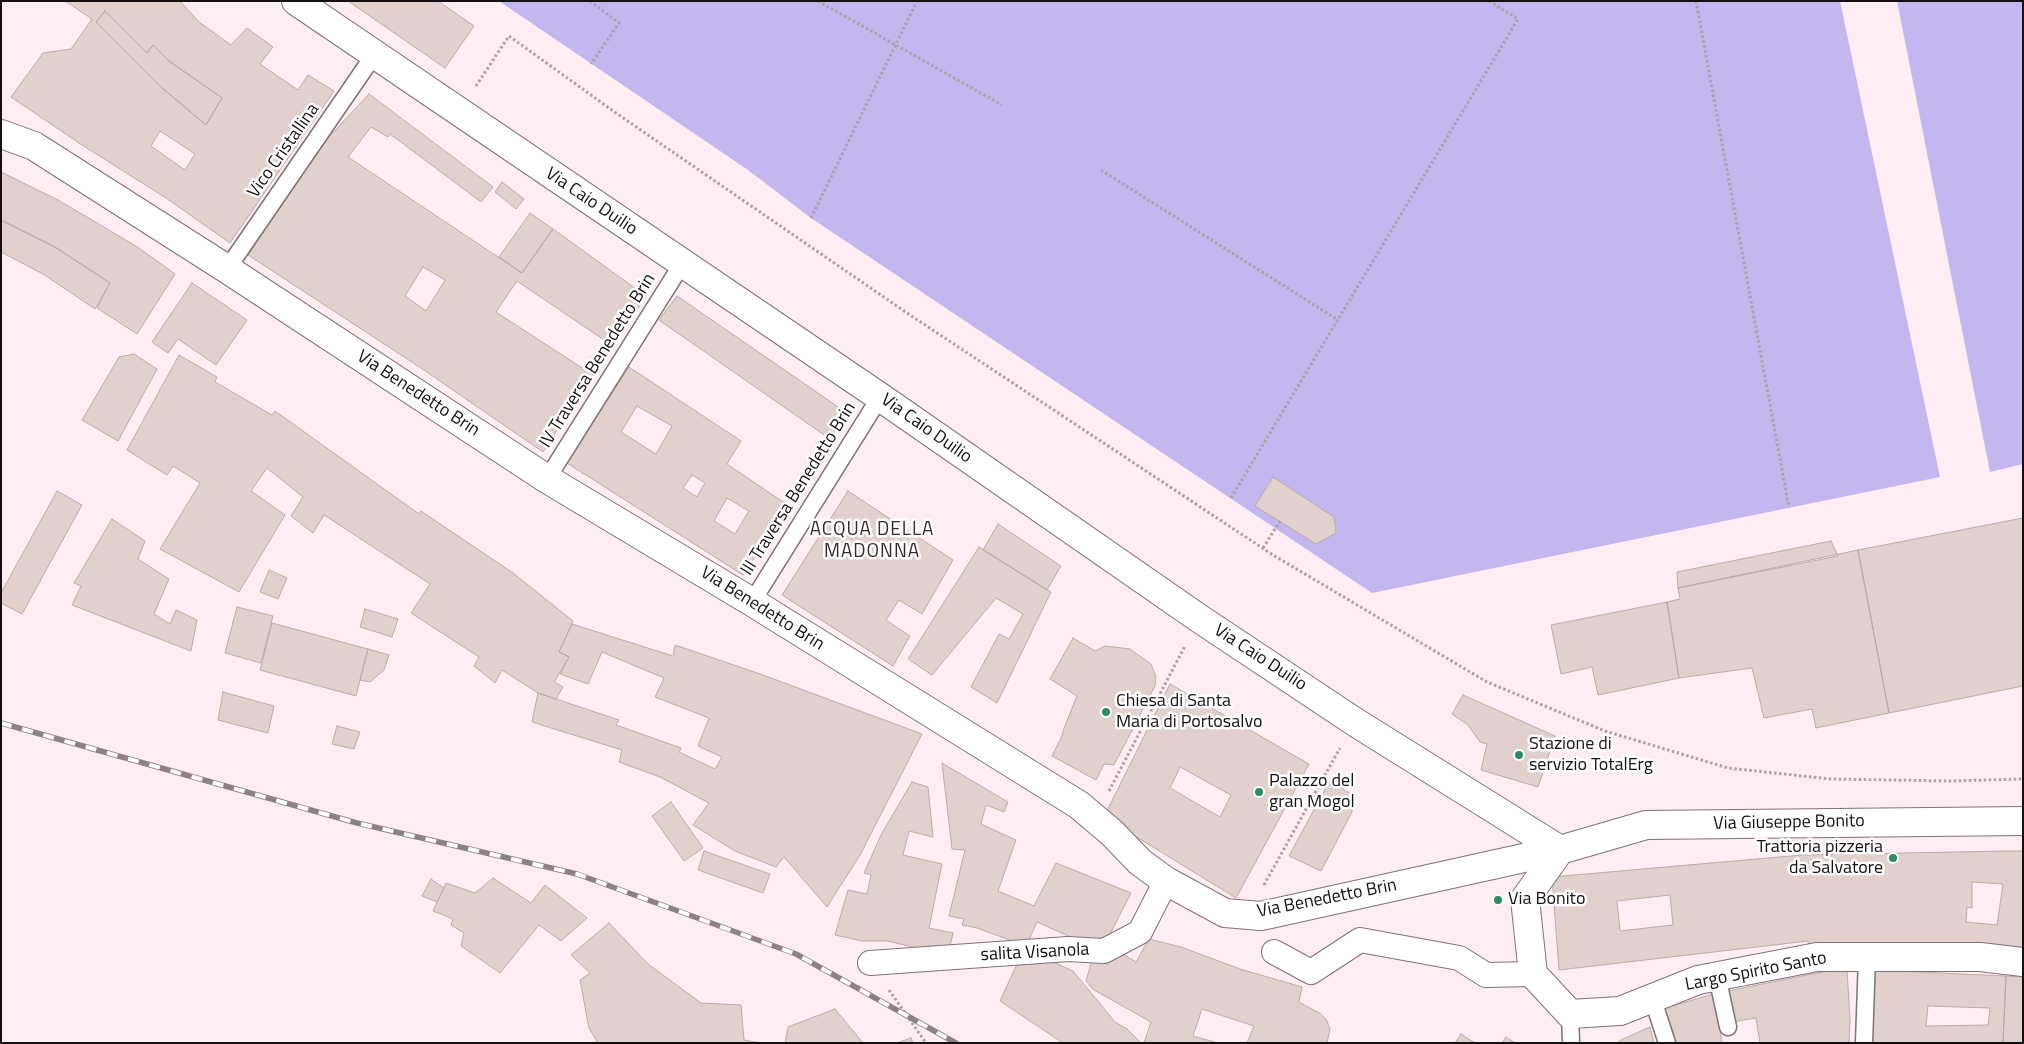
<!DOCTYPE html>
<html>
<head>
<meta charset="utf-8">
<style>
	body { margin:0 }
	#map { position:relative; width:2024px; height:1044px; overflow:hidden; background:#feedf2; font-family:"Titillium Web",sans-serif }
	canvas { display:block }
	.frame { position:absolute; inset:0; border:2px solid #150f11; pointer-events:none }
</style>
</head>
<body>
<div id="map">
<canvas width="2024" height="1044"></canvas>
<div class="frame"></div>
</div>
<script>
const context = document.querySelector('canvas').getContext('2d');
context.lineJoin = 'round';
function paint(path, color) { context.fillStyle = color; context.fill(path, 'evenodd'); }
const shape = rows => new Path2D(rows.map(r => 'M' + r).join(''));
function strokePath(path, color, width, dash) { context.strokeStyle = color; context.lineWidth = width; context.lineCap = dash ? 'butt' : 'round'; context.setLineDash(dash || []); context.stroke(path); }
function write(font, color, halo, rows, align = 'center') {
  context.font = font + ' "Titillium Web",sans-serif'; context.lineWidth = 5; context.setLineDash([]); context.textBaseline = 'middle'; context.strokeStyle = halo; context.fillStyle = color; for (const [text, x, y, turn = 0] of rows) {
    context.save(); context.translate(x, y); context.rotate((+turn || 0) * Math.PI / 180); context.textAlign = isNaN(turn) ? turn : align; if (halo) context.strokeText(text, 0, 0); context.fillText(text, 0, 0); context.restore();
  }
}
paint(shape([
	[499,1,1840,1,1940,477,1372,593,811,218,748,170],
	[1897,1,2023,1,2023,464,1990,472]
]), '#c4b6ef');
const building = shape([
	[65,1,180,1,199,22,231,45,247,28,273,47,260,64,298,90,308,75,334,91,230,243,166,198,82,145,11,97,43,53,71,49,92,19,65,1],
	[105,11,147,53,153,45,169,61,222,98,206,125,161,87,96,22,105,11],
	[160,131,195,154,185,170,151,146,160,131],
	[348,1,438,1,474,26,445,68,348,1],
	[105,11,147,53,153,45,169,61,222,98,206,125,161,87,96,22,105,11],
	[369,94,493,187,481,202,390,134,388,137,371,127,348,157,522,273,553,229,646,296,613,346,517,281,496,312,593,375,543,452,421,368,248,255,326,140,369,94],
	[423,267,445,280,426,311,405,296,423,267],
	[1,172,58,200,136,246,175,274,137,334,97,308,110,283,55,247,1,220,1,172],
	[502,182,524,199,516,209,495,192,502,182],
	[530,213,553,229,522,273,499,257,530,213],
	[1,220,55,247,110,283,95,309,43,274,1,252,1,220],
	[192,283,247,320,216,365,178,339,168,353,152,342,192,283],
	[677,296,847,413,830,439,659,320,677,296],
	[134,354,157,369,118,441,82,420,119,357,134,354],
	[179,355,217,377,215,382,272,415,275,411,419,514,421,511,513,573,573,621,559,652,569,657,554,682,563,687,556,699,538,693,502,670,495,683,474,666,479,657,411,613,430,584,324,515,313,533,291,516,303,497,267,468,251,491,285,515,239,592,160,549,200,483,173,466,167,475,127,450,179,355],
	[629,367,741,441,727,464,789,506,743,575,567,463,629,367],
	[637,406,672,426,656,454,621,432,637,406],
	[692,475,705,483,697,497,683,488,692,475],
	[727,498,749,511,735,534,714,521,727,498],
	[1273,477,1334,517,1336,533,1316,544,1255,506,1273,477],
	[57,491,82,505,22,614,1,603,1,593,57,491],
	[848,491,953,560,922,614,899,600,886,620,910,636,893,666,782,595,848,491],
	[2023,518,2023,686,1889,713,1858,550,2023,518],
	[112,519,145,541,138,559,169,579,154,614,170,624,176,610,197,620,191,651,72,605,81,586,74,583,112,519],
	[998,524,1061,566,1047,590,983,550,998,524],
	[1831,541,1838,556,1678,588,1677,572,1831,541],
	[979,547,1051,592,997,703,971,687,999,634,1009,639,1023,614,996,598,932,675,908,659,979,547],
	[1858,550,1889,713,1816,728,1812,709,1764,718,1752,668,1679,678,1667,602,1680,599,1678,588,1858,550],
	[269,570,287,578,278,599,260,592,269,570],
	[1667,602,1679,678,1598,695,1592,667,1561,674,1551,625,1667,602],
	[237,607,273,616,261,663,225,653,237,607],
	[365,609,398,619,392,637,360,627,365,609],
	[272,623,368,649,356,696,260,670,272,623],
	[572,624,673,656,675,645,763,675,922,734,860,855,827,907,784,857,776,867,735,851,693,825,709,803,660,777,619,762,622,750,532,722,538,693,619,720,616,725,681,748,679,752,715,769,722,757,698,746,709,718,655,697,664,678,602,652,588,684,560,674,569,657,559,652,572,624],
	[1073,638,1095,651,1105,646,1130,649,1151,664,1156,677,1155,686,1114,765,1104,764,1096,780,1052,756,1062,736,1064,728,1077,696,1050,679,1073,638],
	[368,649,389,655,384,670,370,682,360,680,368,649],
	[1170,684,1309,764,1236,898,1104,817,1170,684],
	[1180,767,1231,795,1220,817,1170,788,1180,767],
	[223,692,274,706,268,733,218,720,223,692],
	[1463,695,1555,736,1538,787,1481,770,1487,744,1480,742,1468,725,1452,714,1463,695],
	[337,726,360,732,354,749,332,744,337,726],
	[942,763,1008,802,1004,812,986,805,981,824,1016,840,998,891,1034,906,1056,863,1131,893,1105,944,1093,947,1037,922,1026,946,977,928,962,925,964,919,949,916,965,850,952,849,942,763],
	[912,782,928,787,933,837,909,831,903,855,942,864,929,928,953,933,948,955,887,941,862,941,835,935,848,890,867,894,871,875,864,873,882,833,912,782],
	[1329,782,1352,794,1352,812,1321,871,1289,856,1329,782],
	[671,802,703,848,684,861,652,816,671,802],
	[704,851,770,874,763,893,698,870,704,851],
	[2006,851,2023,851,2023,961,1811,958,1808,941,1559,970,1552,877,1802,855,2006,851],
	[1972,882,2003,884,1997,925,1966,922,1967,907,1972,908,1972,882],
	[1670,895,1673,925,1620,931,1617,901,1670,895],
	[493,878,531,903,545,885,587,918,561,941,539,925,500,973,461,946,464,933,451,925,453,919,433,911,446,883,475,893,493,878],
	[431,879,444,888,437,902,422,896,431,879],
	[609,923,648,964,701,1003,741,1005,744,1040,761,1043,598,1043,589,1028,580,980,590,973,571,955,609,923],
	[1149,939,1181,947,1240,969,1302,987,1299,1002,1321,1014,1327,1021,1330,1029,1327,1043,1247,1043,1254,1026,1202,1009,1193,1036,1218,1043,1144,1043,1151,1022,1094,990,1086,981,1093,957,1113,948,1136,962,1149,939],
	[1044,958,1073,971,1115,1022,1127,1029,1141,1043,1063,1043,1000,1001,1017,964,1044,958],
	[1847,970,1850,1019,1849,1043,1760,1043,1756,1018,1719,1024,1722,1043,1666,1043,1655,1011,1713,994,1822,972,1847,970],
	[1873,970,2006,976,2003,1043,1870,1043,1873,970],
	[1928,1006,1990,1008,1988,1025,1926,1026,1928,1006],
	[2006,976,2023,977,2023,1043,2003,1043,2006,976],
	[835,1009,863,1043,785,1043,788,1027,835,1009],
	[1650,1027,1654,1043,1617,1043,1623,1039,1650,1027],
	[1461,1034,1475,1043,1455,1043,1461,1034],
	[1506,1037,1515,1043,1502,1043,1506,1037],
	[911,1038,913,1043,897,1043,911,1038]
]);
paint(building, '#e1d0cc');
strokePath(building, '#baaba7', 1);
const service = shape([
	[227,269,374,55],
	[547,479,682,264],
	[752,602,880,397],
	[1717,976,1728,1027],
	[1652,997,1667,1043],
	[1570,1014,1571,1043],
	[1864,1043,1867,957]
]);
const pedestrian = shape([
	[1274,952,1311,972,1360,940,1459,958,1486,975,1533,974],
	[870,963,1068,949,1104,951,1140,932,1166,881]
]);
const minor = shape([
	[1560,850,1525,899,1533,974,1570,1014,1620,1011,1698,980,1817,957,1980,957,2023,962]
]);
const tertiary = shape([
	[296,1,880,397,1200,619,1355,722,1560,850],
	[1,134,34,146,227,269,547,479,752,602,1079,805,1112,833,1140,862,1166,881,1225,913,1261,916,1560,850,1646,825,2023,821]
]);
strokePath(service, '#807175', 19);
strokePath(pedestrian, '#807175', 26);
strokePath(minor, '#807175', 30);
strokePath(tertiary, '#807175', 30);
strokePath(shape([
	[590,1,619,23,591,64],
	[818,1,1002,105],
	[1696,1,1789,508],
	[476,86,509,36,616,113,907,313,1273,555,1487,682,1605,731,1728,768,1830,779,1950,781,2023,779],
	[1101,170,1338,320],
	[811,218,917,1],
	[1231,498,1518,19,1489,1],
	[1263,548,1280,521],
	[1109,791,1185,646],
	[1264,885,1340,748],
	[889,990,926,1043]
]), '#aea1a5', 3, [2.5, 2.5]);
strokePath(service, '#fff', 16);
strokePath(pedestrian, '#fff', 24);
strokePath(minor, '#fff', 28);
strokePath(tertiary, '#fff', 28);
const rail = shape([
	[1,723,357,823,577,874,796,954,956,1043]
]);
strokePath(rail, '#8d8185', 5.5);
strokePath(rail, '#fff', 4, [11]);
for (const [x, y, r, color] of [
	[1106,712,5,"#2b8b64"],
	[1519,755,5,"#2b8b64"],
	[1259,792,5,"#2b8b64"],
	[1893,858,5,"#2b8b64"],
	[1498,900,5,"#2b8b64"]
]) { const dot = new Path2D(); dot.arc(x, y, r, 0, 2 * Math.PI); context.fillStyle = color; context.fill(dot); strokePath(dot, '#fff', 2); }
write('18px', '#150f11', '#fff', [
	["Vico Cristallina",284,151,-55],
	["Via Caio Duilio",591,202,34],
	["IV Traversa Benedetto Brin",598,361,-58],
	["Via Benedetto Brin",418,394,33],
	["Via Caio Duilio",926,429,35],
	["III Traversa Benedetto Brin",799,489,-58],
	["Via Benedetto Brin",762,609,32],
	["Via Caio Duilio",1260,658,33],
	["Via Giuseppe Bonito",1789,823,-1],
	["Via Benedetto Brin",1327,899,-11],
	["salita Visanola",1035,953,-3],
	["Largo Spirito Santo",1756,972,-11]
]);
write('18px', '#150f11', '#fff', [
	["Chiesa di Santa",1116,702],
	["Maria di Portosalvo",1116,723],
	["Stazione di",1529,745],
	["servizio TotalErg",1529,766],
	["Palazzo del",1269,782],
	["gran Mogol",1269,803],
	["Trattoria pizzeria",1883,848,"right"],
	["da Salvatore",1883,869,"right"],
	["Via Bonito",1508,900]
], 'left');
context.letterSpacing = '1px';
write('19px', '#36292d', '#fff', [
	["ACQUA DELLA",872,530],
	["MADONNA",872,552]
]);
context.letterSpacing = '0px';
</script>
</body>
</html>
